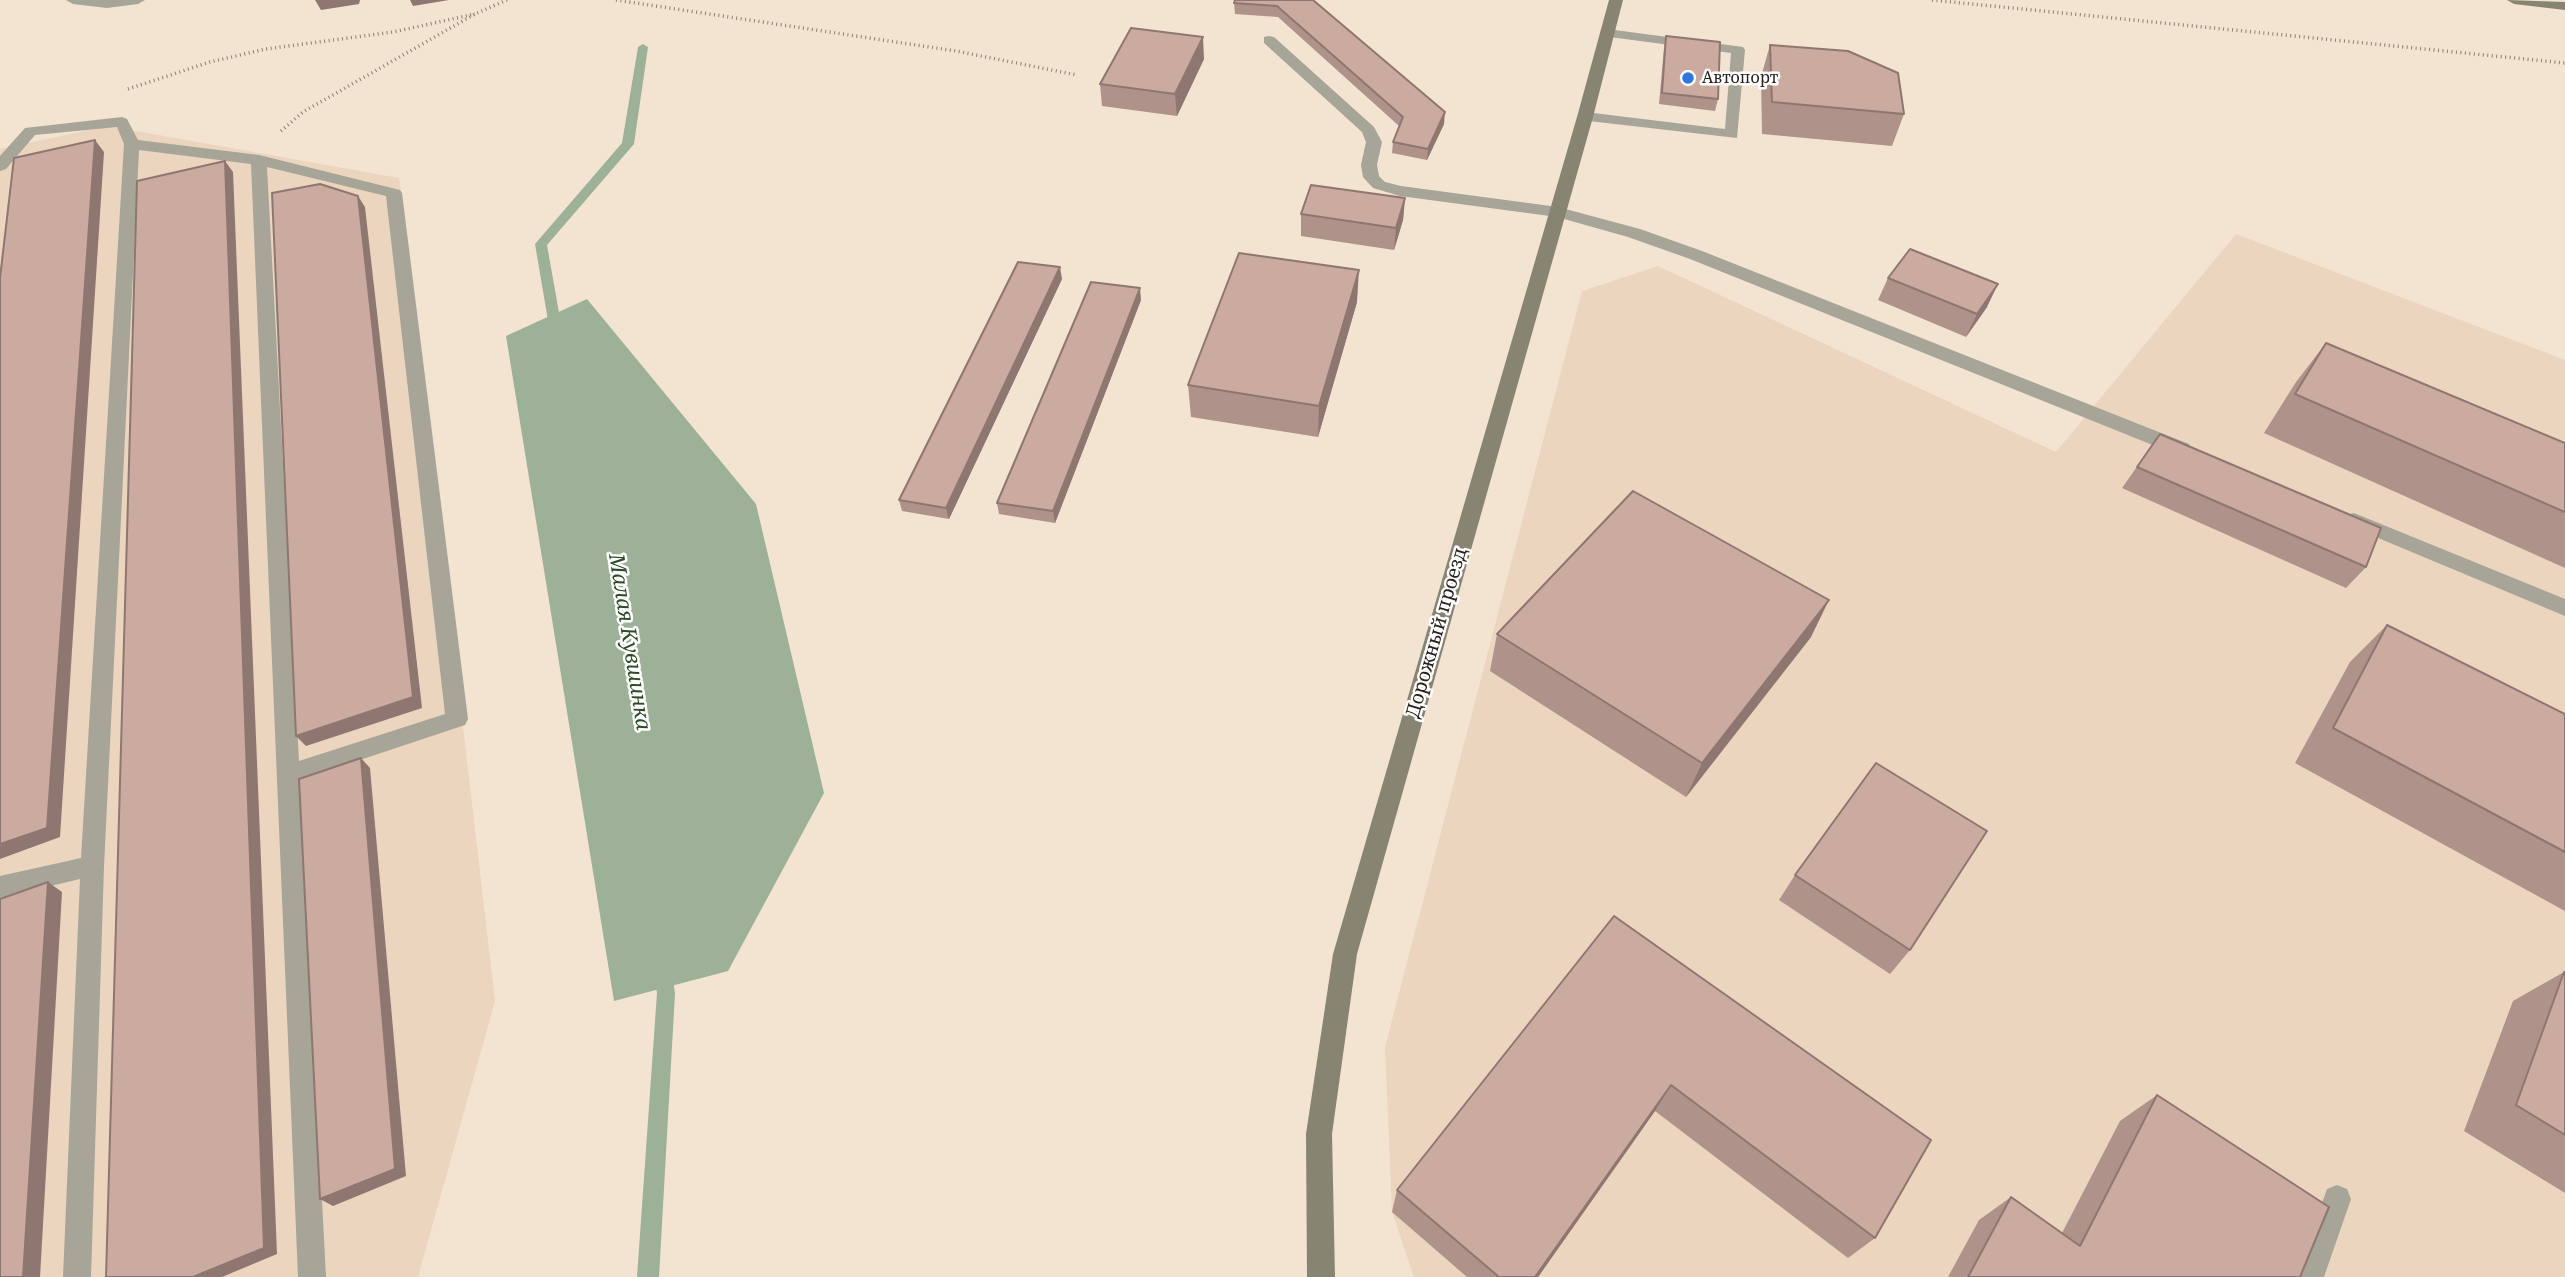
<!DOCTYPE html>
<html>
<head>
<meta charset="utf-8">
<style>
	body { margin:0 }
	canvas { display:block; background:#f3e3d1 }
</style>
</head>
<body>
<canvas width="2565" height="1277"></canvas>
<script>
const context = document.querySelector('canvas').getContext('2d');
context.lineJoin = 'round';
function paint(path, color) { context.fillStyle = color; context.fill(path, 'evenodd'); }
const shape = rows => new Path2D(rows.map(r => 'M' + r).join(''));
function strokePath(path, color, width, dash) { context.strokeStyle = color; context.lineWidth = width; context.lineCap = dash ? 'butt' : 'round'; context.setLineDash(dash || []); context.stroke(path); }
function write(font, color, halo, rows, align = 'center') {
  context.font = font + ' "Noto Serif",serif'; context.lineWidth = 5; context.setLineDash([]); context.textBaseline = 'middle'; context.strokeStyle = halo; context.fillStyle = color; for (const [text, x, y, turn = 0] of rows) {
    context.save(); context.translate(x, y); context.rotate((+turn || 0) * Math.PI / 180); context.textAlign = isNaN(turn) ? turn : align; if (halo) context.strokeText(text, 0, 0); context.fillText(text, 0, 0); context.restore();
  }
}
paint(shape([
	[108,126,399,178,495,1001,418,1277,0,1277,0,149],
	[2236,234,2565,360,2565,1277,1414,1277,1392,1212,1385,1047,1582,291,1658,266,2056,452]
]), '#ebd5be');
paint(shape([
	[587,299,756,504,824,793,728,971,614,1001,506,336]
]), '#9db198');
paint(shape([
	[643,44,648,47,634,144,547,245,563,335,561,338,551,338,535,244,622,143,638,47,643,44],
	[662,959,669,962,671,968,675,993,659,1277,637,1277,657,993,653,968,655,962,662,959]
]), '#9db198');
strokePath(shape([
	[616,0,956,51,1077,75],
	[1932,0,2565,63],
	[128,89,210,62,266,49,393,32,475,14],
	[281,131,303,112,475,14,507,0]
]), '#8b8074', 3.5, [1, 3.5]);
paint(shape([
	[66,0,145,0,138,4,107,8,73,4,66,0],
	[1607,29,1743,47,1745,50,1737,138,1580,120,1577,117,1580,114,1585,112,1725,129,1731,53,1602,36,1600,33,1607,29],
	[1269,36,1274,37,1374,127,1382,142,1377,165,1379,176,1385,182,1401,186,1558,207,1640,229,1702,251,2189,444,2191,449,2189,454,2175,454,1690,259,1628,237,1557,217,1400,196,1373,188,1363,177,1361,165,1366,142,1362,132,1264,43,1264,37,1269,36],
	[122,117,127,119,138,140,259,155,400,190,402,193,468,719,465,725,300,780,326,1277,298,1277,251,164,139,150,104,866,91,1277,63,1277,80,879,0,898,0,876,81,858,124,144,117,127,35,135,6,169,0,171,0,156,25,128,122,117],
	[267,167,386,196,445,714,299,761,267,167],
	[2354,513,2565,599,2565,616,2347,525,2344,520,2347,515,2354,513],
	[2337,1185,2347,1189,2351,1199,2324,1277,2296,1277,2327,1189,2337,1185]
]), '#a6a598');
paint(shape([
	[1609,0,1623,0,1593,117,1357,954,1332,1134,1335,1277,1307,1277,1306,1134,1333,954,1577,117,1609,0],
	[2507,0,2565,2,2565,10,2514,4,2507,0]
]), '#878572');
paint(shape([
	[1313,0,1444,124,1427,160,1392,153,1393,142,1399,126,1278,17,1235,14,1234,3],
	[1666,36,1718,99,1715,111,1659,104,1664,48],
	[1770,45,1904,114,1892,146,1762,134,1761,77],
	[1204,59,1177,116,1102,106,1100,84],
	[1405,198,1403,220,1394,250,1301,236,1301,214],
	[1888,278,1987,307,1966,337,1878,300],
	[1062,279,949,519,902,511,899,500],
	[1141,300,1055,523,999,514,997,503],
	[1357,302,1318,437,1191,417,1188,385],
	[2326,343,2565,443,2565,568,2264,433,2296,382],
	[2160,434,2366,567,2346,588,2122,488],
	[2387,625,2565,714,2565,911,2295,763,2350,662],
	[1497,634,1811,637,1686,797,1490,671],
	[1795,875,1910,950,1890,974,1779,900],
	[1614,916,1875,1238,1848,1258,1655,1111,1538,1277,1467,1277,1392,1212,1397,1190],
	[2564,972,2565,972,2565,1193,2464,1131,2513,1001],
	[2157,1095,2300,1277,1948,1277,1979,1220,2011,1197,2062,1233,2120,1121]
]), '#af928a');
paint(shape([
	[315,0,360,0,359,4,321,10],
	[410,0,449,0,413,6],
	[1203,37,1204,59,1177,116,1175,94],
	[1445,112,1444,124,1427,160,1428,149],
	[95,140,104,152,60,837,0,859,0,844],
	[225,161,233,172,277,1254,222,1277,193,1277],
	[358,196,365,207,422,708,306,746,296,736],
	[1405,198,1403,220,1394,250,1396,228],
	[1060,267,1062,279,949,519,946,508],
	[1359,270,1357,302,1318,437,1319,406],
	[1998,284,1987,307,1966,337,1977,314],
	[1140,288,1141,300,1055,523,1053,511],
	[1829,600,1811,637,1686,797,1702,763],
	[361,758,370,768,406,1176,333,1206,320,1199],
	[48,882,62,892,40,1277,23,1277],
	[1671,1085,1655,1111,1538,1277,1535,1277]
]), '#8e7770');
const building = shape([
	[1235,0,1313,0,1445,112,1428,149,1393,142,1403,117,1277,6,1234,3,1235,0],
	[1131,28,1203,37,1175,94,1100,84,1131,28],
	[1666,36,1720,42,1718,99,1662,93,1666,36],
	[1770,45,1848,51,1898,73,1904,114,1772,102,1770,45],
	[95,140,47,828,0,844,0,278,14,158,95,140],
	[225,161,264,1248,193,1277,106,1277,137,181,225,161],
	[320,184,358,196,413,697,296,736,272,193,320,184],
	[1311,185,1405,198,1396,228,1301,214,1311,185],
	[1910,249,1998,284,1977,314,1888,278,1910,249],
	[1239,253,1359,270,1319,406,1188,385,1239,253],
	[1018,262,1060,267,946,508,899,500,1018,262],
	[1091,282,1140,288,1053,511,997,503,1091,282],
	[2326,343,2565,443,2565,512,2295,394,2326,343],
	[2160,434,2381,528,2366,567,2137,467,2160,434],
	[1633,491,1829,600,1702,763,1497,634,1633,491],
	[2387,625,2565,714,2565,852,2333,728,2387,625],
	[361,758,395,1169,320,1199,299,779,361,758],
	[1876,763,1987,831,1910,950,1795,875,1876,763],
	[48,882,23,1277,0,1277,0,899,48,882],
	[1614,916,1931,1140,1875,1238,1671,1085,1535,1277,1499,1277,1397,1190,1614,916],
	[2564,972,2565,972,2565,1135,2516,1105,2564,972],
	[2157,1095,2329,1207,2300,1277,1968,1277,2011,1197,2080,1246,2157,1095]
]);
paint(building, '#cbaaa0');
strokePath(building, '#8e7770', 2);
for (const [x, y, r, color] of [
	[1688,78,7,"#2c77e3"]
]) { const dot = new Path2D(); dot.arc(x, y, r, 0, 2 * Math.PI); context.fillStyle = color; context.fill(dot); strokePath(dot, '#fff', 2.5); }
write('16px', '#28221b', '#fff', [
	["Автопорт",1702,78]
], 'left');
write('19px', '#28221b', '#fff', [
	["Дорожный проезд",1437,633,-74]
]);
write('italic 21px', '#2c4a24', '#fff', [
	["Малая Кувшинка",629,642,81]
]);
</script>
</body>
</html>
